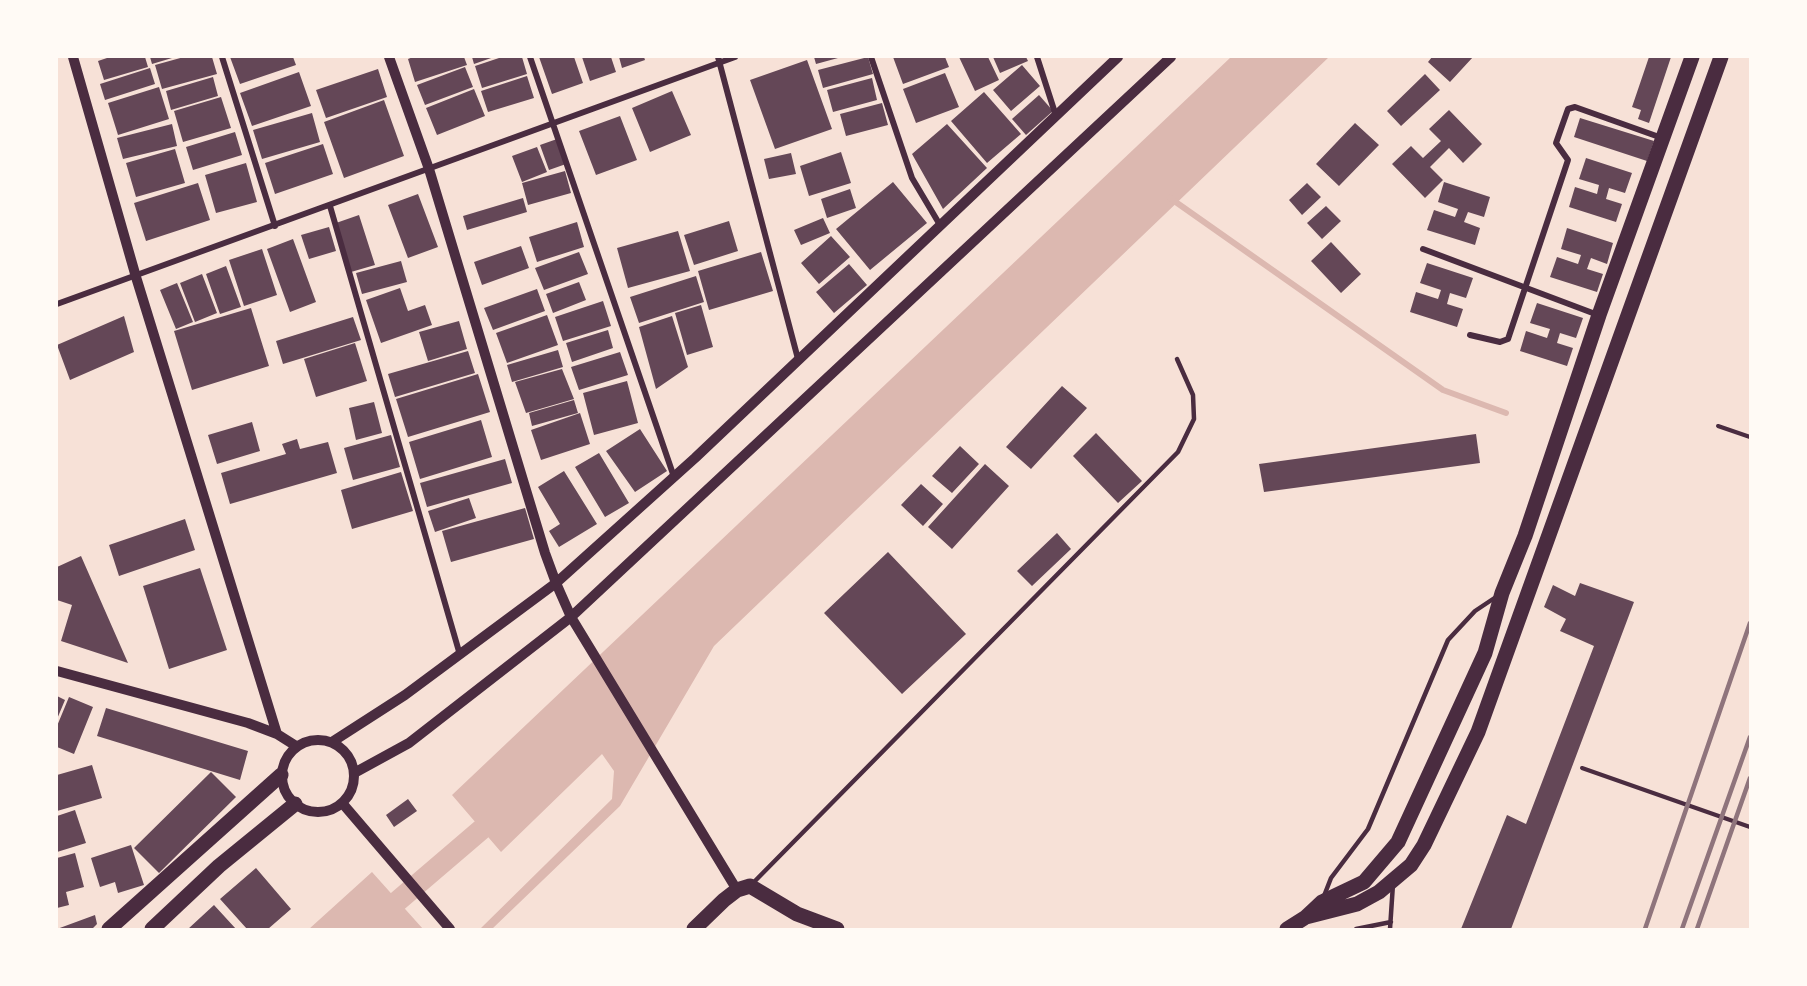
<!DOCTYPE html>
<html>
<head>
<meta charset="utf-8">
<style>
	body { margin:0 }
	#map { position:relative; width:1807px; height:986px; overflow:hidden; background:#f7e1d7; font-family:Literata,serif }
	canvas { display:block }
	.frame { position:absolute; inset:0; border:58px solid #fffaf5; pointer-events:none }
</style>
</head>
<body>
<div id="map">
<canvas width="1807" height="986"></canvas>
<div class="frame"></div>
</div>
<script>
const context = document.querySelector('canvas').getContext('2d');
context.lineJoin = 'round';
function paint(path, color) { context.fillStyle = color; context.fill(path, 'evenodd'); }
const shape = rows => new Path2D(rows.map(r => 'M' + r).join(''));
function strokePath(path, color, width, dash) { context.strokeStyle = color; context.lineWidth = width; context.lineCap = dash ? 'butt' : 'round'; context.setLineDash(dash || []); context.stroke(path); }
paint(shape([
	[1231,57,1329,57,714,646,620,806,492,929,480,929,612,799,614,771,602,754,501,852,452,795],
	[372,872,423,929,309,929]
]), '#dcb8b0');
strokePath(shape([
	[1170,198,1443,390,1506,413]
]), '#dcb8b0', 6);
strokePath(shape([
	[365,929,503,811]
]), '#dcb8b0', 21);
paint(shape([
	[110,57,145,57,148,67,104,80,98,61],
	[150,57,172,57,172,58,152,64],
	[184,57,212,57,217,74,162,89,155,65],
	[230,57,293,57,296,65,240,84],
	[413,57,464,57,467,65,415,82,408,59],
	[472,57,494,57,474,64],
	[502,57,522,57,527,74,482,88,475,66],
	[539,57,574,57,583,83,552,94],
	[582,57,611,57,616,72,590,81],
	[619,57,644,57,645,60,622,68],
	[814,57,838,57,838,58,816,64],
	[868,57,873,74,823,88,818,70],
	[893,57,945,57,949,67,903,84],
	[959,57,988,57,999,80,975,91],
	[993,57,1026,57,1028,61,1000,73],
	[1432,57,1473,57,1450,82,1428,62],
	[1649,57,1671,57,1649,123,1638,119,1641,110,1632,107],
	[807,60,832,129,775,149,750,80],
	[1022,65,1040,86,1011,111,993,90],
	[465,67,473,87,425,105,417,85],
	[150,68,155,84,105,100,100,84],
	[378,69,387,97,326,118,316,90],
	[299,72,311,106,252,126,240,93],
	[945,73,959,107,916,123,903,89],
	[1425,74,1440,90,1401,126,1387,111],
	[527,76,534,98,488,112,481,91],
	[213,77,218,96,171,110,166,91],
	[872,78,877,100,833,112,827,90],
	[159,87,169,119,118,135,108,103],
	[474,89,485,116,437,135,426,108],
	[672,91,691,135,650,152,632,108],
	[984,92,1021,134,987,163,951,121],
	[1039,95,1053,111,1026,135,1012,119],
	[221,97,231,128,183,142,174,111],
	[384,100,404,156,344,178,324,122],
	[882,103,888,125,846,136,840,114],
	[1449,110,1482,144,1463,163,1449,148,1430,167,1443,180,1425,198,1392,164,1411,146,1423,158,1441,141,1429,129],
	[312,113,320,142,262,159,253,130],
	[620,116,637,160,596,175,579,131],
	[1580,118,1654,141,1647,161,1574,137],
	[1355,123,1379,145,1339,186,1316,164],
	[172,124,177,146,123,159,117,138],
	[947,124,987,168,943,209,912,154],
	[235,132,242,155,193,170,186,147],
	[557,139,566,164,549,170,540,145],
	[323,144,333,174,275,194,265,163],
	[537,147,547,172,522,182,512,156],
	[175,149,185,183,136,197,126,163],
	[841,152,851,183,809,196,800,166],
	[791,153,796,174,769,179,764,159],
	[1586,158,1632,173,1625,193,1609,188,1606,199,1622,204,1616,222,1569,207,1575,187,1597,194,1599,185,1579,179],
	[246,163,257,202,216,213,205,175],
	[565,171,571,193,528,205,522,183],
	[893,182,927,223,870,270,836,229],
	[1444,182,1490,197,1484,217,1468,212,1464,222,1480,228,1475,245,1427,230,1434,210,1455,217,1458,209,1438,202],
	[198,183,210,220,146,241,134,203],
	[1307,183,1321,197,1302,215,1289,200],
	[850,189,856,208,827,218,821,199],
	[418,194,438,247,408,258,388,205],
	[523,198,527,212,467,230,463,216],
	[1326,206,1341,221,1322,239,1307,223],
	[359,215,375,265,351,272,336,223],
	[823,218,830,233,801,245,794,230],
	[729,221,738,251,694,265,684,235],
	[577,222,584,247,537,262,529,237],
	[329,227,336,251,309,259,301,235],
	[1567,228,1613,243,1607,264,1591,258,1587,269,1603,274,1597,292,1550,277,1557,257,1578,264,1581,255,1561,249],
	[678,231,690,271,628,288,617,248],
	[831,236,850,257,819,284,801,263],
	[293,239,316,302,290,312,267,249],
	[1331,242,1361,274,1341,293,1311,261],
	[521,246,529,268,482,285,474,262],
	[262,249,277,295,244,306,229,260],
	[579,252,588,274,544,290,535,268],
	[761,252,773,291,709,310,698,271],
	[401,261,407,282,362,294,356,273],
	[1427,263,1473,278,1466,298,1450,293,1447,304,1463,309,1457,327,1410,312,1416,292,1438,299,1441,290,1420,283],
	[849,264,867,285,834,313,816,292],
	[226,266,241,307,220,314,206,274],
	[202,274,217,313,195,322,180,283],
	[696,276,704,302,639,323,630,297],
	[579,282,586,300,553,313,546,294],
	[177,283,193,322,176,329,160,290],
	[400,288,408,311,425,305,432,325,381,343,366,300],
	[537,289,545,311,493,330,484,308],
	[603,301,611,326,563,341,555,317],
	[1537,303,1583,318,1576,338,1560,333,1557,343,1573,348,1567,366,1520,351,1526,331,1547,338,1550,329,1530,323],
	[701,305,713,347,687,355,675,313],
	[251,308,269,366,192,390,174,331],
	[547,315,558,345,507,363,496,333],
	[124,316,134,352,70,380,57,345],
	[672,316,688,367,656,389,639,327],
	[353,317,361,340,283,364,276,341],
	[459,321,467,349,428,361,419,332],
	[608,330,613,348,572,362,566,343],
	[355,343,367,381,316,397,304,359],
	[558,350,563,367,512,382,507,365],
	[468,351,475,373,395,397,388,374],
	[620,352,628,375,579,390,571,367],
	[562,369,574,399,526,413,515,382],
	[478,374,490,412,408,437,396,399],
	[627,381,638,423,594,435,583,393],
	[1062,386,1087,408,1031,469,1006,447],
	[574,400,578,413,532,426,529,413],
	[374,402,382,433,356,440,349,408],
	[580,413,590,444,541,460,531,430],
	[481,420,492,457,420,479,409,442],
	[252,422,260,451,217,464,208,435],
	[640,429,667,471,635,492,606,451],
	[1096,433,1142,481,1118,503,1073,456],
	[1476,434,1480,463,1264,492,1259,464],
	[391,435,400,467,353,480,344,448],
	[297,439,300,449,328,442,337,473,230,504,221,473,286,454,282,444],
	[960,446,979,464,952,493,932,476],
	[599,453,629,503,605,517,575,467],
	[505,459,512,483,427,507,420,483],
	[985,464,1009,486,952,549,928,527],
	[564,471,597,524,559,547,549,531,560,524,538,487],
	[401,472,413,511,352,529,341,490],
	[921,484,943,504,923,526,901,505],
	[469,498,476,518,435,532,428,511],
	[525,508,534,539,451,562,442,531],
	[185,519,195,550,119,576,109,545],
	[1057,533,1071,549,1032,586,1017,571],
	[888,552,966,634,902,694,824,613],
	[81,556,128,663,61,641,72,605,57,600,57,567],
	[200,568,227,650,169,669,143,586],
	[1580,583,1634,602,1511,929,1461,929,1507,815,1526,824,1594,646,1560,631,1566,619,1544,607,1553,585,1575,596],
	[57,696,65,700,57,719],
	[69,697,93,707,74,754,57,747,57,726],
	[106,708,248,751,240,780,97,736],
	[92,765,102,798,57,811,57,775],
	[211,772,236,797,159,873,134,848],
	[408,799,417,811,394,827,386,815],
	[75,810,86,843,57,852,57,816],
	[131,845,144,885,118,893,115,882,100,887,91,858],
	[75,853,84,887,66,892,69,905,57,908,57,858],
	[256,868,291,909,268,929,247,929,220,899],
	[214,905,236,929,188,929],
	[95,915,97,924,92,929,57,929]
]), '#644757');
strokePath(shape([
	[1718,426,1750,437],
	[1582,768,1750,827]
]), '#4a2c40', 4);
strokePath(shape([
	[753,883,1178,452,1194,419,1193,395,1177,359],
	[1324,896,1331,878,1368,829,1448,640,1475,611,1496,597],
	[1356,929,1391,922],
	[1390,929,1393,884]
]), '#4a2c40', 4.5);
strokePath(shape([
	[222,57,275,226],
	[530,57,674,477],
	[718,57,798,359],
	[871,57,912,178,940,225],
	[1037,57,1056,116],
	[330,206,460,655],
	[1423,249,1598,315],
	[57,304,735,57],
	[1470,335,1500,342,1508,339,1568,160,1556,143,1568,109,1575,107,1662,138]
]), '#4a2c40', 6);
strokePath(shape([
	[73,57,136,277,277,734],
	[389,57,429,169,545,553,556,583,571,617,737,890],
	[57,671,248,723,277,734,296,746],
	'282 776a36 36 0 1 1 72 0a36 36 0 1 1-72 0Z',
	[332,742,405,695,556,583,695,458,1118,57],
	[356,772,409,743,571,617,1171,57],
	[343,804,450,929]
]), '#4a2c40', 10);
strokePath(shape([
	[1306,917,1357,904,1379,892,1411,865,1424,845,1478,732,1721,57],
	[109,929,281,775],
	[152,929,219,866,295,804],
	[694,929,724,900,737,890,750,886,797,914,837,929],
	[1287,929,1306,917,1322,902,1364,882,1398,842,1485,653,1502,593,1525,536,1599,315,1692,57]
]), '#4a2c40', 15);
strokePath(shape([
	[1645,929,1750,623],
	[1682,929,1750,737],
	[1697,929,1750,778]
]), '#8f747c', 4.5);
</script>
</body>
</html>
